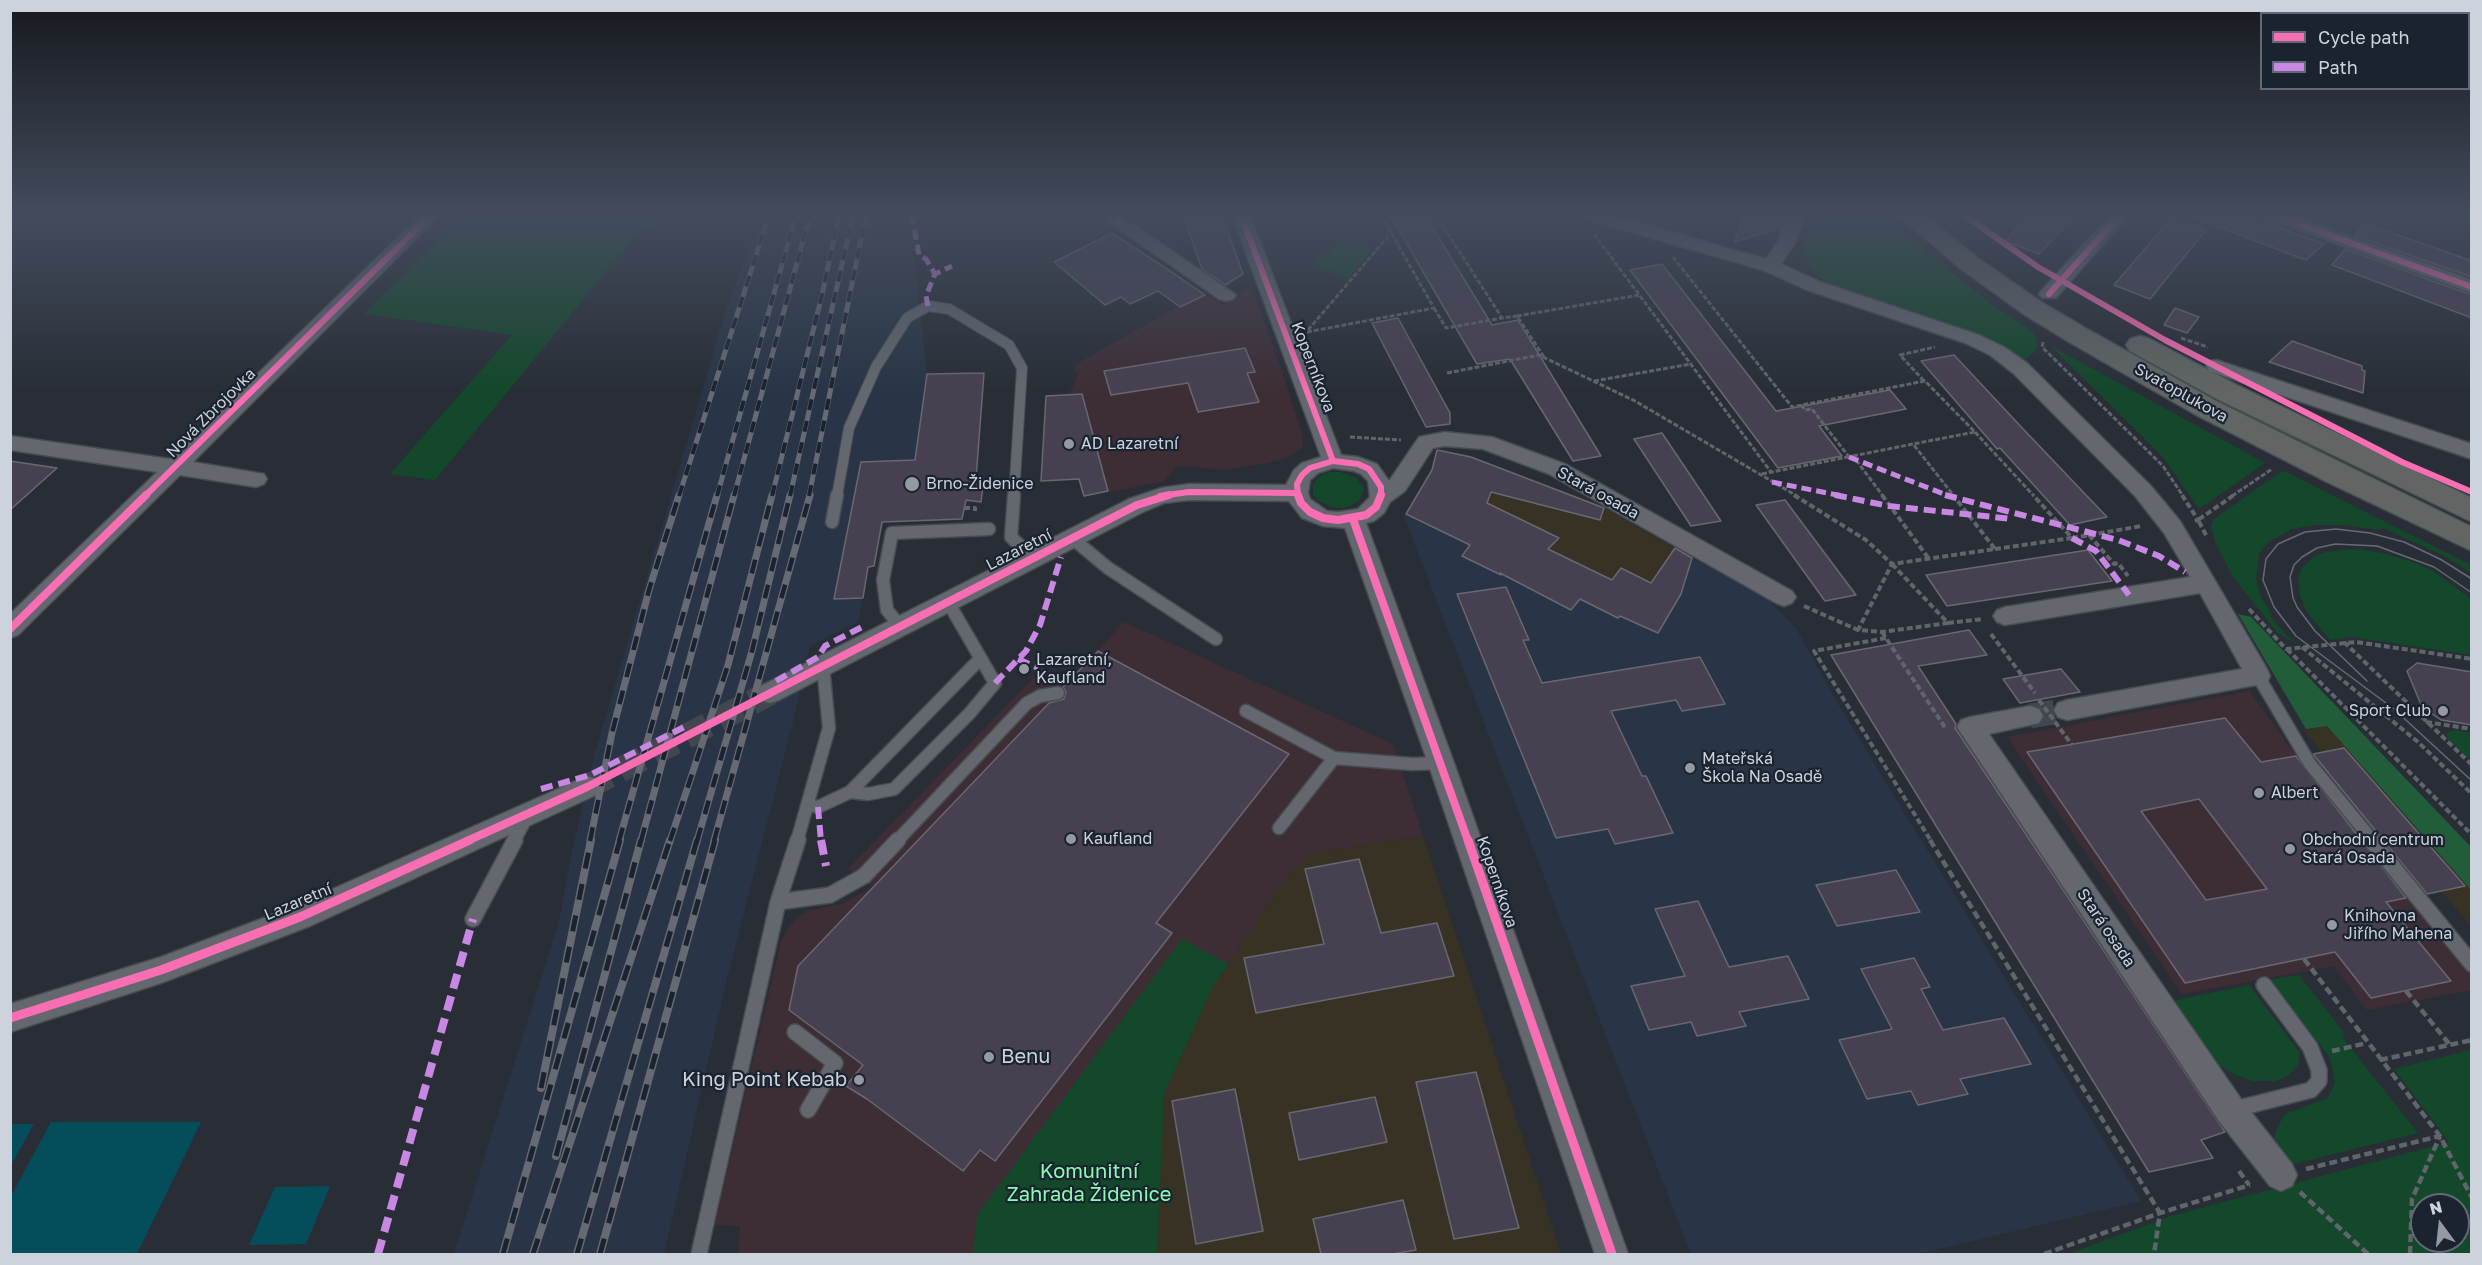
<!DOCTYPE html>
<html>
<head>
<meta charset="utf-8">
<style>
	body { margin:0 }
	#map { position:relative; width:2482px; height:1265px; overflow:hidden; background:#292e36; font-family:"Golos Text",sans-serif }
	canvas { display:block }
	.frame { position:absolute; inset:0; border:12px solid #cdd3dc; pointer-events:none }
	.legend { position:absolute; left:2260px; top:12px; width:210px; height:78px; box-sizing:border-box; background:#1a2330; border:2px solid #626975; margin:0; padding:8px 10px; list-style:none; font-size:18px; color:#cdd3dc }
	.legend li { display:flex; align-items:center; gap:12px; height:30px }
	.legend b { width:30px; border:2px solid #626975 }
	.north { position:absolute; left:2410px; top:1193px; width:60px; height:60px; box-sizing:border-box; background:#1a2330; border:2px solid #626975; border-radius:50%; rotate:345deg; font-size:16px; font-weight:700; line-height:24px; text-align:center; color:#cdd3dc }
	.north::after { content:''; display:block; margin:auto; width:21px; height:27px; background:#9499a2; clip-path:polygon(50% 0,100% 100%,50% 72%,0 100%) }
</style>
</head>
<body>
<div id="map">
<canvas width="2482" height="1265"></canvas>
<div class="frame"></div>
<ul class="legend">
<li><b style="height:8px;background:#f96db3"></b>Cycle path</li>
<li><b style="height:8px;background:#c787e3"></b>Path</li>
</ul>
<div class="north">N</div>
</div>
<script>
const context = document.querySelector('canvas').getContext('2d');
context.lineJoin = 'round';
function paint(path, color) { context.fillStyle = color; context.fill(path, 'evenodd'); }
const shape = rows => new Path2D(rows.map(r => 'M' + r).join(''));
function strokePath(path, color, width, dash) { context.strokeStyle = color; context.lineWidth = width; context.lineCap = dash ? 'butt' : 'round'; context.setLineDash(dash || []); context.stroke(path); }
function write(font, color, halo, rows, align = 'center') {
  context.font = font + ' "Golos Text",sans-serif'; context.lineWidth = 4.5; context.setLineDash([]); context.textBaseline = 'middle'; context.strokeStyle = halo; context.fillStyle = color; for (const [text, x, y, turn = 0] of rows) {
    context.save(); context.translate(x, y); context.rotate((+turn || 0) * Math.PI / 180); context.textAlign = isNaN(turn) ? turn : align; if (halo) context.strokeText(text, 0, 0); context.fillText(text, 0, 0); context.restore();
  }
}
paint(shape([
	[1248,288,1253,291,1284,378,1302,434,1303,447,1287,458,1263,464,1222,470,1187,466,1175,468,1163,482,1084,496,1079,478,1041,481,1046,396,1069,395,1078,375,1073,366,1179,306,1205,295,1223,305],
	[1124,622,1393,744,1423,836,1310,853,1289,873,1213,986,1164,1094,1157,1254,738,1254,740,1226,715,1225,781,941,788,929,796,919,807,911,842,904,873,887,848,869,1043,668,1068,682],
	[2249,691,2294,753,2471,972,2471,990,2367,1010,2334,966,2182,994,2007,737]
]), '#3d2e35');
paint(shape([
	[1437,450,1471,457,1594,502,1692,558,1683,587,1658,633,1620,616,1618,618,1499,560,1491,570,1462,556,1470,546,1406,514,1432,469],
	[2327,726,2471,890,2471,926,2303,730],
	[1423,836,1561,1254,1157,1254,1164,1094,1213,986,1289,873,1310,853]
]), '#383225');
paint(shape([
	[762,215,915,215,919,237,913,244,927,374,984,373,976,473,977,479,984,479,981,502,965,503,962,519,883,522,874,566,868,567,858,622,810,646,792,726,726,982,664,1254,454,1254,558,925,575,838,594,756,729,300],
	[1403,514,1470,545,1462,556,1490,570,1499,560,1618,618,1620,616,1657,633,1681,587,1684,586,1692,558,1768,599,1797,630,1832,694,2141,1201,1918,1254,1691,1254]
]), '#293546');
paint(shape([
	[464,215,667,215,656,228,642,228,435,480,390,474,512,335,364,314],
	[1811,215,1879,215,1994,306,2031,330,2036,340,2037,349,2024,360,1968,330,1823,280,1812,270,1804,252],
	[1344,241,1372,250,1348,278,1312,265],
	[2051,346,2265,463,2199,509,2163,457],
	[1331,472,1340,472,1356,478,1364,489,1359,501,1344,508,1335,508,1318,501,1313,495,1313,484,1323,474],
	[2281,472,2286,472,2471,565,2471,573,2444,556,2383,528,2378,530,2345,525,2315,525,2292,529,2267,543,2259,554,2256,579,2261,597,2272,615,2270,616,2287,636,2298,644,2291,641,2277,632,2233,577,2216,544,2211,526,2214,519],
	[2359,549,2382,553,2410,561,2433,571,2471,599,2471,655,2353,637,2330,640,2307,612,2300,596,2298,578,2302,568,2315,556,2327,552],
	[2454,730,2471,733,2471,757,2467,757,2448,739,2447,733],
	[1182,939,1228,964,1213,986,1164,1094,1157,1254,973,1254,977,1215],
	[2299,975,2345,1034,2342,1037,2418,1133,2285,1166,2273,1147,2276,1130,2285,1114,2328,1098,2335,1083,2332,1066,2328,1055,2269,980],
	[2249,985,2300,1053,2298,1065,2289,1075,2275,1081,2253,1081,2236,1075,2217,1064,2173,1001],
	[2471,1050,2471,1254,2068,1254,2171,1216,2449,1142,2394,1069],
	[2422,1205,2458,1205,2458,1241,2422,1241]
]), '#13482a');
paint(shape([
	[2238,614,2251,617,2471,847,2471,890,2327,726,2306,729]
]), '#225d39');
paint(shape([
	[51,1122,201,1122,137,1254,11,1254,11,1196],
	[11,1124,34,1124,11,1165,10,1124],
	[330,1186,306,1244,249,1245,275,1187]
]), '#044e5c');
const building = shape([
	[1183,215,1222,215,1243,274,1225,285,1202,269,1183,215],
	[1390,215,1425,215,1492,325,1518,320,1601,456,1573,461,1510,359,1477,364,1390,215],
	[1743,215,1783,215,1780,228,1735,242,1743,215],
	[2030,215,2075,215,2039,254,2005,241,2030,215],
	[2192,215,2246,215,2324,244,2306,260,2192,217,2192,215],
	[2172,217,2206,230,2150,299,2114,285,2172,217],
	[2364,223,2472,261,2472,277,2355,236,2364,223],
	[1112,233,1173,273,1205,295,1180,307,1158,291,1130,304,1121,297,1105,305,1054,262,1112,233],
	[2345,249,2472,295,2472,318,2332,265,2345,249],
	[1662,264,1776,411,1890,390,1906,409,1819,426,1842,456,1778,468,1630,270,1662,264],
	[2175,308,2199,317,2187,333,2164,325,2175,308],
	[1398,318,1450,413,1450,424,1426,427,1372,323,1398,318],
	[2292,341,2362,366,2362,370,2365,371,2363,393,2269,362,2292,341],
	[1245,348,1255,372,1247,373,1259,402,1198,412,1188,383,1111,395,1104,371,1245,348],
	[1954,355,2026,432,2107,517,2070,525,2000,448,1997,449,1921,361,1954,355],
	[984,373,976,479,984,479,981,502,966,500,962,519,882,522,874,566,868,567,863,598,834,599,861,462,915,460,927,374,984,373],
	[1082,394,1108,491,1084,496,1079,479,1041,481,1046,396,1082,394],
	[1662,433,1721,521,1691,526,1634,439,1662,433],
	[1437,450,1471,457,1604,508,1600,520,1491,492,1487,503,1559,538,1548,549,1612,580,1621,568,1651,583,1675,548,1692,558,1681,594,1658,633,1620,616,1618,618,1580,599,1571,610,1500,573,1501,575,1462,556,1470,545,1406,514,1432,470,1437,450],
	[10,461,57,468,10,510,10,461],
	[1785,500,1856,595,1825,601,1756,505,1785,500],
	[2088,550,2112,581,1947,606,1926,575,2088,550],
	[1506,587,1529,640,1523,640,1542,683,1700,657,1725,704,1682,711,1676,700,1611,711,1642,776,1646,776,1673,833,1615,844,1608,829,1556,838,1457,594,1506,587],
	[1969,630,1987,655,1918,666,1956,724,1955,728,2225,1132,2201,1140,2213,1158,2149,1172,1831,655,1969,630],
	[1098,651,1289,754,1156,923,1172,933,995,1161,980,1150,963,1171,867,1099,846,1086,863,1065,789,1010,798,966,1049,703,1064,699,1066,692,1063,687,1098,651],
	[2417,663,2472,672,2472,725,2441,720,2422,707,2407,671,2417,663],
	[2061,669,2080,692,2020,703,2003,679,2061,669],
	[2225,718,2261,762,2296,756,2406,898,2386,902,2451,981,2371,998,2335,952,2185,983,2027,752,2225,718],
	[2199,799,2267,889,2206,900,2141,811,2199,799],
	[2344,748,2421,836,2465,886,2427,894,2313,754,2344,748],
	[1359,859,1381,933,1437,923,1454,976,1256,1013,1244,958,1324,944,1305,869,1359,859],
	[1896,870,1920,912,1837,926,1816,885,1896,870],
	[1698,901,1729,967,1788,956,1809,999,1739,1012,1746,1026,1697,1036,1691,1022,1649,1030,1631,986,1685,976,1655,909,1698,901],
	[1914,958,1930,987,1921,989,1943,1030,2004,1018,2031,1064,1960,1079,1968,1094,1918,1105,1911,1091,1867,1099,1839,1040,1892,1029,1861,969,1914,958],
	[1476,1072,1519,1228,1454,1239,1416,1082,1476,1072],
	[1235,1089,1263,1231,1196,1244,1172,1101,1235,1089],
	[1375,1097,1387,1142,1299,1160,1289,1113,1375,1097],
	[1403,1200,1416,1250,1393,1254,1321,1254,1313,1219,1403,1200]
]);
paint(building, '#474051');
strokePath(building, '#68686f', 1.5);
strokePath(shape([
	[2030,716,2067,710],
	[587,787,770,693]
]), '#42474f', 25, [25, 12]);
const serviceFar2 = shape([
	[837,496,849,428,876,367,907,318,928,306,949,309,1009,345,1022,368,1014,496]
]);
const serviceFar1 = shape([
	[1014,495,1011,537,1033,558],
	[832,522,837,495],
	[1072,538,1108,568,1216,639],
	[900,626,887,610,883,580,892,533,989,529],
	[2258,676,2310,764,2373,841],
	[1246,711,1334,758,1412,764,1441,763],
	[850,792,980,659],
	[809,805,818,807,850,792,868,794,894,789,969,714,995,683,948,602],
	[1279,828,1334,758],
	[514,841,527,817],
	[797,841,829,728,823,666],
	[897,841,1027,703,1040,696,1058,693]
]);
const service = shape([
	[2371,840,2472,964],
	[778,902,830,895,864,876,898,840],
	[473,919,515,840],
	[795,1032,835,1063,808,1110],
	[2231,1110,2311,1090,2319,1081,2319,1070,2310,1047,2264,985],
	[699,1254,778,902,798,840]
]);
const minor = shape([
	[421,215,440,215,193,462,264,474,267,479,264,484,256,487,180,475,18,635,10,638,10,614,157,472,10,450,10,436,170,459,421,215],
	[1099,215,1120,215,1236,295,1233,299,1226,301,1219,299,1099,215],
	[1232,215,1250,215,1341,455,1358,457,1377,464,1389,481,1419,437,1445,432,1492,437,1565,464,1792,591,1796,597,1792,603,1784,606,1776,603,1549,474,1483,449,1445,446,1433,448,1405,491,1390,502,1384,513,1374,521,1366,523,1454,763,1628,1254,1595,1254,1428,763,1345,528,1323,526,1302,518,1289,501,1189,500,1164,503,1145,511,779,700,770,703,761,700,758,693,761,686,1129,499,1161,488,1189,484,1286,485,1294,470,1302,463,1321,457,1232,215],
	[1333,468,1354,471,1361,474,1368,481,1370,497,1358,509,1338,512,1327,511,1310,499,1308,493,1310,480,1318,473,1333,468],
	[1583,215,1612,215,1766,259,1779,240,1785,215,1803,215,1797,240,1781,264,1821,282,1979,335,2004,347,2027,363,2151,486,2180,521,2267,669,2270,676,2267,683,2067,720,2058,717,2054,710,2058,703,2067,700,2242,669,2200,593,2005,625,1997,622,1993,616,1997,610,2005,607,2190,577,2164,533,2135,496,2013,373,1990,355,1965,343,1807,290,1763,270,1586,219,1583,215],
	[2110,215,2129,215,2056,298,2042,298,2039,294,2042,290,2110,215],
	[2265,215,2291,215,2472,280,2472,293,2268,219,2265,215],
	[2216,360,2472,444,2472,459,2209,371,2206,366,2209,361,2216,360],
	[2030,706,2039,709,2043,716,2039,723,1989,734,2241,1099,2292,1164,2297,1175,2292,1186,2281,1191,2270,1186,2219,1121,1957,727,1961,720,1970,717,2030,706],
	[587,776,596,779,600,787,596,795,310,926,161,983,10,1032,10,1004,161,957,290,908,587,776]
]);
const primary = shape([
	[1898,215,1925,215,1979,259,2043,303,2089,330,2218,402,2472,527,2472,551,2327,482,2198,416,2069,342,2025,315,1961,269,1898,215],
	[2140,336,2150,339,2237,385,2472,498,2472,522,2217,399,2130,351,2126,345,2130,339,2140,336]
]);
strokePath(serviceFar2, '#474c52', 12);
strokePath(serviceFar1, '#474c52', 15);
strokePath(service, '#474c52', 18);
strokePath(minor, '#474c52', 3);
strokePath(primary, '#474c52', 3);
strokePath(shape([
	[1436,215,1502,318,1517,316],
	[1964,215,2044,271],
	[1594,234,1771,472],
	[1673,257,1792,407,1925,381,1975,432,1913,444],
	[2079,292,2135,323],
	[1434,308,1446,328,1502,318],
	[1308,330,1391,233],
	[1307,332,1434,308,1381,215],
	[2181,338,2208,347],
	[2043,342,2042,347,2163,466,2183,496],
	[1544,357,1517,316,1639,295],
	[1447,373,1539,355,1635,401,1797,496],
	[1594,381,1691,364],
	[1924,381,1900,355,1935,347],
	[1801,405,1805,410,1812,409,1849,457],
	[1975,432,2034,496],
	[1350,437,1401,440],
	[1853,456,1913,444,1954,496],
	[1762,474,1853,456,1883,496],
	[2232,496,2272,469]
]), '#60656b', 3, [5, 2]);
strokePath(shape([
	[1794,495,1866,540,1892,564,1995,549,1953,495],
	[1882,495,1929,559],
	[2182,495,2198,520,2194,521],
	[964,508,975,508,975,511],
	[2089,535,2114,564,2118,563,2128,576],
	[2206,535,2198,520,2234,495],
	[2072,538,2142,526],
	[1995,549,2072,538,2033,495],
	[1892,564,1948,623,1882,632,1858,630,1892,564],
	[1804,606,1858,630],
	[2249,609,2286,649,2356,642,2472,659],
	[1948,623,1983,619],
	[1882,632,1946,729],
	[1991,634,2035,693],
	[1886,638,1814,651,1931,841],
	[2344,642,2472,765],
	[2302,647,2418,742,2472,794],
	[2287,649,2472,835],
	[2426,722,2472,729]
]), '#60656b', 4, [6, 3]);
strokePath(shape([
	[1930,840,2160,1213,2154,1254],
	[2304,959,2440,1136,2472,1198],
	[2406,991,2450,1045],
	[2332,1051,2367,1043],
	[2380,1060,2472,1040],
	[2306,1169,2440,1136],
	[2239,1171,2249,1185],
	[2300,1192,2368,1254],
	[2044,1254,2160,1213,2250,1185],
	[2410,1254,2412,1199,2440,1136]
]), '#60656b', 4.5, [8, 4]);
strokePath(serviceFar2, '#64686e', 10);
strokePath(serviceFar1, '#64686e', 12);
strokePath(service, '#64686e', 15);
paint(minor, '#64686e');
paint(primary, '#616564');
strokePath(shape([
	[2472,579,2440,559,2404,542,2370,533,2336,529,2305,532,2278,544,2266,559,2263,580,2274,607,2296,636,2394,709,2472,781],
	[2367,681,2315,631,2297,607,2293,598,2290,577,2294,565,2302,557,2317,548,2335,544,2377,546,2434,567,2472,593]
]), '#676a72', 1.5);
const railFar2 = shape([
	[679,496,769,215],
	[717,496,796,215],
	[734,496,810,215],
	[772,496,822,295,839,215],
	[790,496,853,215],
	[809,496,866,215]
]);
const railFar1 = shape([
	[590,841,612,733,649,590,679,495],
	[619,841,717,495],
	[641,841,734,495],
	[670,841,728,665,772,495],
	[697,841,752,651,790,495],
	[714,841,810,495]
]);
const rail = shape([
	[541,1088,591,840],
	[556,1156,641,840],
	[503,1254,620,840],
	[533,1254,670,840],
	[577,1254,697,840],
	[600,1254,715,840]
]);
strokePath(railFar2, '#676a72', 5);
strokePath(railFar1, '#676a72', 7);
strokePath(rail, '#676a72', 8);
strokePath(railFar2, '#1a2330', 4, [11]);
strokePath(railFar1, '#1a2330', 4.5, [14]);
strokePath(rail, '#1a2330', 5, [16]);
strokePath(shape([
	[2039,700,2072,745]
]), '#60656b', 4, [6, 3]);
strokePath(shape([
	[912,215,919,255,926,259,935,274],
	[1116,215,1121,224],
	[928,306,926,296,935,274,952,266],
	[1849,457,1949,496],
	[1772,482,1842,496]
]), '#c787e3', 5, [10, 5]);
strokePath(shape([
	[1835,495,1889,506,2013,519],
	[1945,495,2118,540,2159,556,2185,572],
	[2072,538,2096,551,2129,595],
	[1018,659,1038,668],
	[776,681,818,657,825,646,864,626],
	[995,683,1026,651,1040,625,1061,557],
	[541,789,590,775,688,725],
	[818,807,821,841]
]), '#c787e3', 6, [12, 6]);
strokePath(shape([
	[821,840,826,866],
	[378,1254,473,919]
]), '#c787e3', 8, [15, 8]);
strokePath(shape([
	[1241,215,1333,461],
	[1964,215,2038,267,2165,340,2402,462,2472,492],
	[2274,215,2472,287],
	[2049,294,2120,215],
	[145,496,431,215],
	[1160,496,1189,492,1297,493],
	[1298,496,1297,484,1302,475,1310,468,1333,461,1358,464,1369,469,1381,487,1381,496]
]), '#f96db3', 6);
strokePath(shape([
	[1298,495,1301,503,1310,512,1323,518,1338,520,1366,515,1376,507,1381,495],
	[1353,519,1468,841],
	[10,629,146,495],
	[467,841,587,787,1137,505,1169,495]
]), '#f96db3', 8);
strokePath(shape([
	[1468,840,1612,1254],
	[10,1018,161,970,300,917,470,840]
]), '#f96db3', 9);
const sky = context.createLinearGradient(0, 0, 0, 392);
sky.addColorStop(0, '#17191e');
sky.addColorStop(0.55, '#434c5d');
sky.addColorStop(1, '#434c5d00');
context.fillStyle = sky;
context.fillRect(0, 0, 2482, 392);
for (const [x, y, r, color] of [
	[1069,444,6,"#9499a2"],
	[912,484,8,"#9499a2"],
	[1024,669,6,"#9499a2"],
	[2443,711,6,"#9499a2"],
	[1690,768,6,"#9499a2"],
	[2259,793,6,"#9499a2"],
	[1071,839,6,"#9499a2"],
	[2290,849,6,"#9499a2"],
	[2332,925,6,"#9499a2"],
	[989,1057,6,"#9499a2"],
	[859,1080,6,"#9499a2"]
]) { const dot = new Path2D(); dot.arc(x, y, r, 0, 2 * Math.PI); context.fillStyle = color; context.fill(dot); strokePath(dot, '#1a2330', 2); }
write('16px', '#cdd3dc', '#1a2330', [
	["Koperníkova",1313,367,69],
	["Svatoplukova",2181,393,29],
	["Nová Zbrojovka",211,413,-45],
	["Stará osada",1598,493,29],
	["Lazaretní",1019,550,-27],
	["Koperníkova",1497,882,71],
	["Lazaretní",298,902,-23],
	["Stará osada",2106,928,56]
]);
write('16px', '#cdd3dc', '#1a2330', [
	["AD Lazaretní",1081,444],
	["Brno-Židenice",926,484],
	["Lazaretní,",1036,660],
	["Kaufland",1036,678],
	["Sport Club",2431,711,"right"],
	["Mateřská",1702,759],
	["Škola Na Osadě",1702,777],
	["Albert",2271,793],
	["Kaufland",1083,839],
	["Obchodní centrum",2302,840],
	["Stará Osada",2302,858],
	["Knihovna",2344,916],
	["Jiřího Mahena",2344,934]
], 'left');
write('20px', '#cdd3dc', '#1a2330', [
	["Benu",1001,1057],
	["King Point Kebab",847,1080,"right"]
], 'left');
write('20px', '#8bfcaf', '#1a2330', [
	["Komunitní",1089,1172],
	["Zahrada Židenice",1089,1195]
]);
</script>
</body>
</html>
